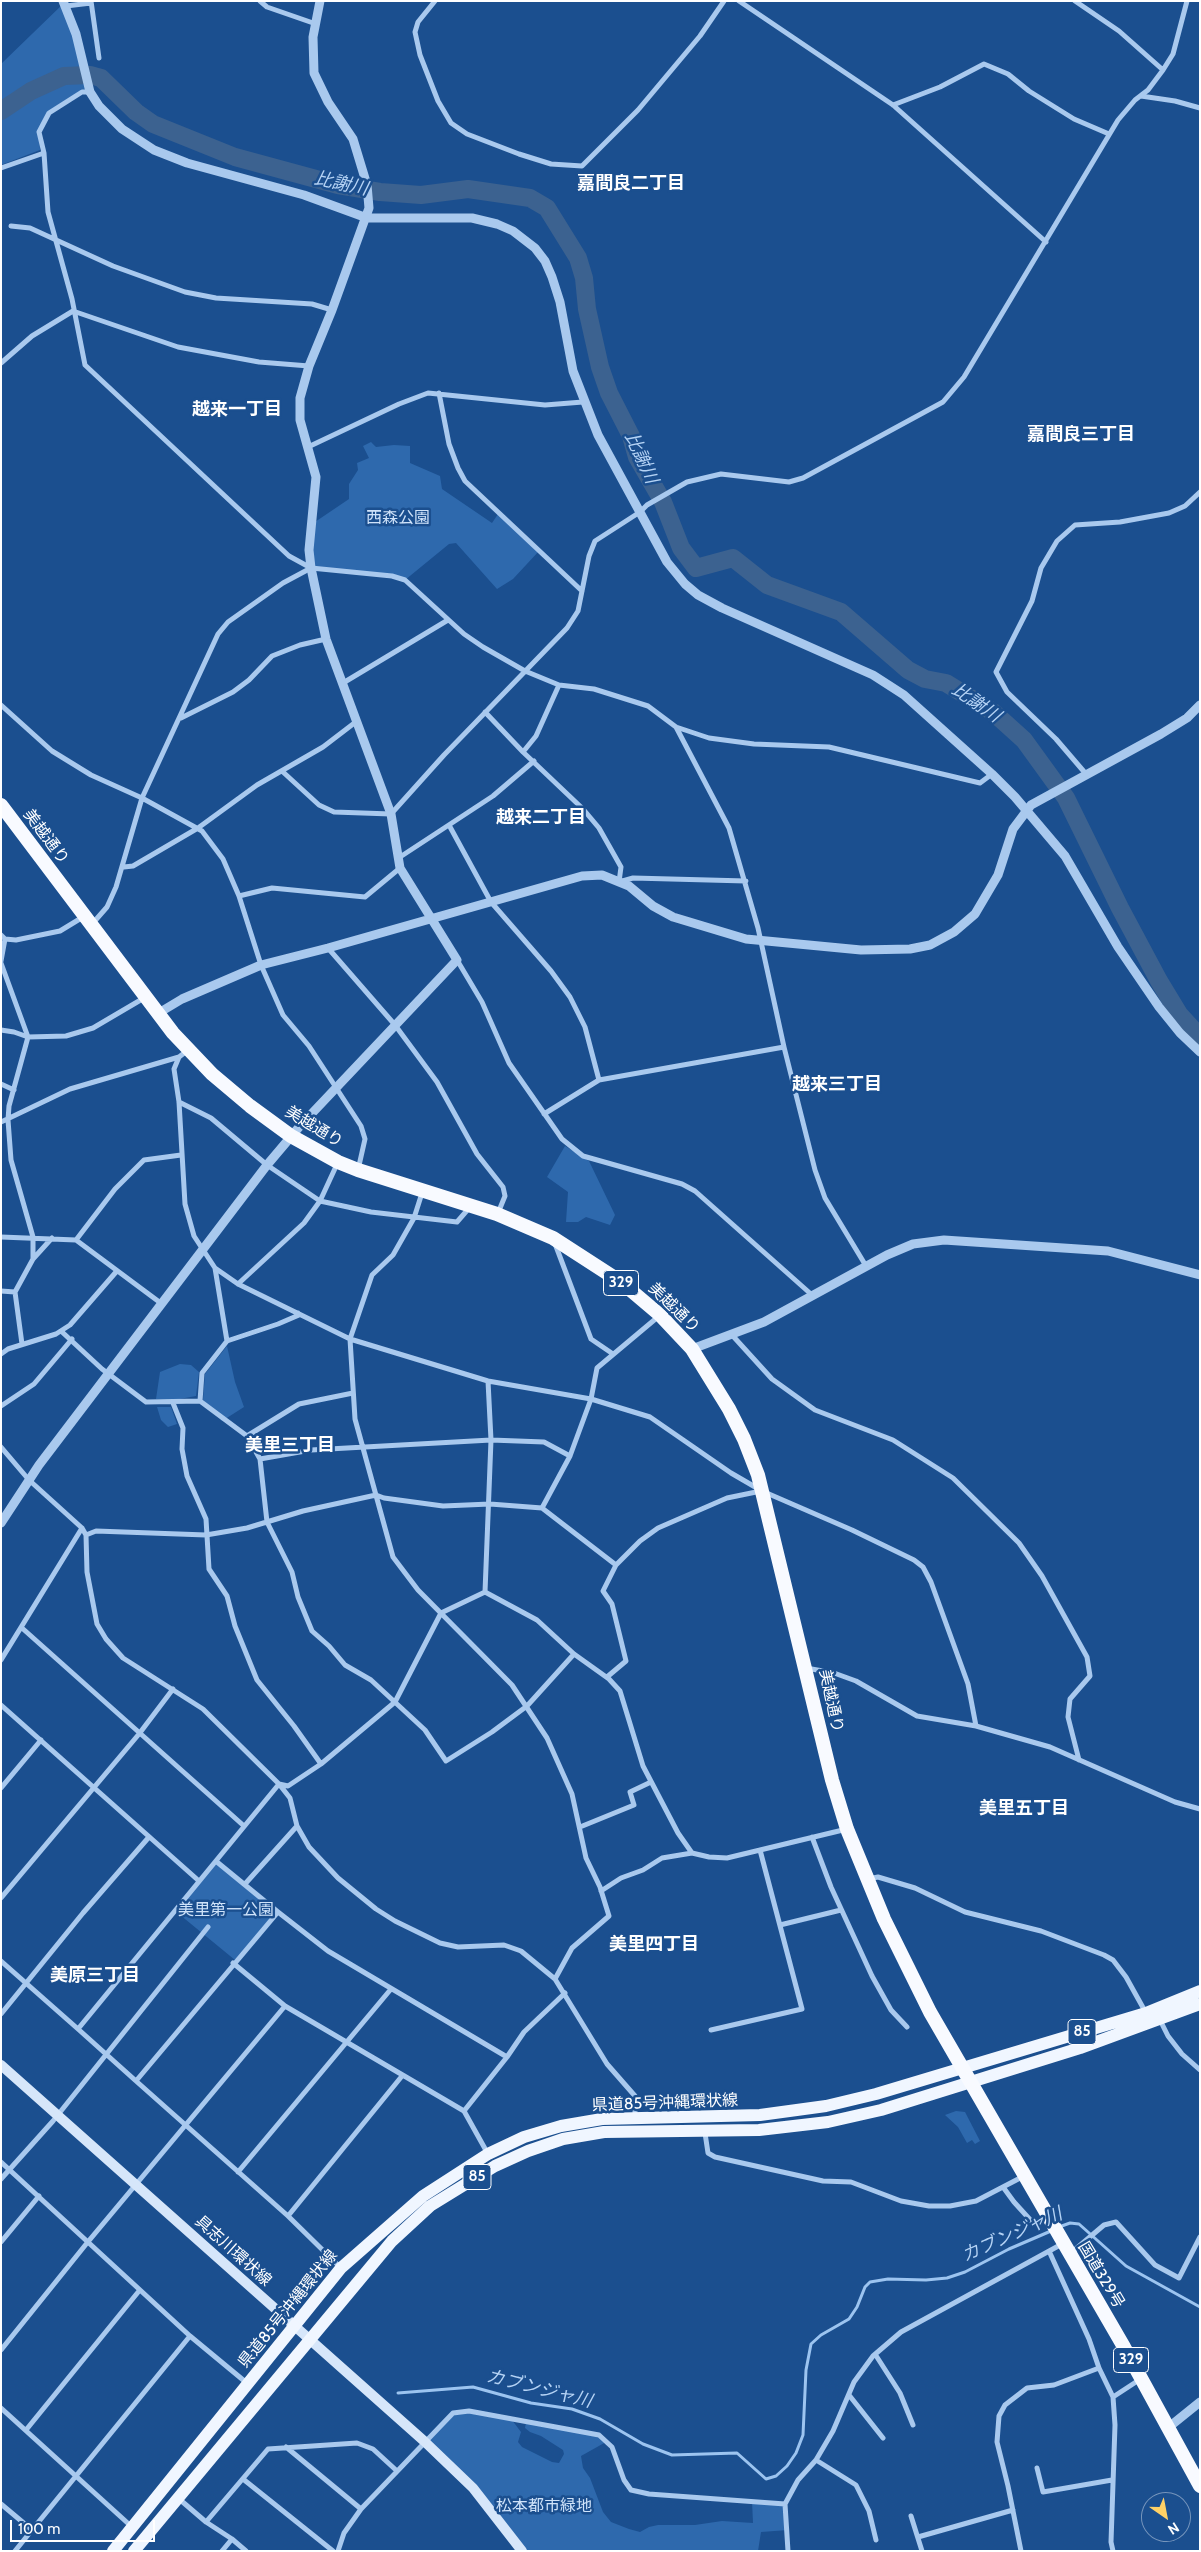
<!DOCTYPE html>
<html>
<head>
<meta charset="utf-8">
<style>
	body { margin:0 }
	#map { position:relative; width:1201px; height:2552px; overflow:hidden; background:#1b4f8f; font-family:Cabin,sans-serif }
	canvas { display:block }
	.frame { position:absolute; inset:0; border:2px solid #fff; pointer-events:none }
	.north { position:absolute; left:1141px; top:2492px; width:50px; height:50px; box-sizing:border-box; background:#1b4f8f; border:1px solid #7695bc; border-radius:50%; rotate:147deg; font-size:14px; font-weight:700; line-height:20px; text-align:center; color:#fff }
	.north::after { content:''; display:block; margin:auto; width:18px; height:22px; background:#ffd166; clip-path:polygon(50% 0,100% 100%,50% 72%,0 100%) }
	.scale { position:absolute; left:10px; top:2520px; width:145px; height:22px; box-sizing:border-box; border:2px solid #fff; border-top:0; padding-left:6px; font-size:15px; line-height:18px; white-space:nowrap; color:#fff; -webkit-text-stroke:4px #1b4f8f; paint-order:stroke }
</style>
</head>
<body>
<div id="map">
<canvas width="1201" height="2552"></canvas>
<div class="frame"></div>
<div class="north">N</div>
<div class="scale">100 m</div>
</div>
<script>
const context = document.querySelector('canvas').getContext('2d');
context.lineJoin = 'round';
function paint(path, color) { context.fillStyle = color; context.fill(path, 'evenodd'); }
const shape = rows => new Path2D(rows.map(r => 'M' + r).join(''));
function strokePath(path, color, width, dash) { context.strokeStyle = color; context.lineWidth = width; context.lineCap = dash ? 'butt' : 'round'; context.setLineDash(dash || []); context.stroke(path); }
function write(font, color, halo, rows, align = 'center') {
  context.font = font + ' Cabin,"Noto Sans JP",sans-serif'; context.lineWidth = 5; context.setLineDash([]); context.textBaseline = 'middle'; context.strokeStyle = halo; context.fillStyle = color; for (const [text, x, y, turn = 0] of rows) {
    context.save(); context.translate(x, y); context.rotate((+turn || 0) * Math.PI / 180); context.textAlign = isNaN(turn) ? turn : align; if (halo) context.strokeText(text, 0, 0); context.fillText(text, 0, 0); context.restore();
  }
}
paint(shape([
	[64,3,90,92,82,92,49,113,39,132,40,150,1,165,1,64],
	[371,442,376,447,394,445,410,446,410,463,440,476,442,489,492,523,498,514,539,551,513,579,497,589,456,543,449,544,405,580,392,576,311,568,312,524,349,499,349,484,358,470,357,463,369,458,363,446],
	[565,1146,589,1161,615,1215,610,1225,586,1217,578,1222,566,1222,568,1192,547,1177],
	[227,1346,235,1382,244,1407,222,1421,203,1400,205,1374],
	[180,1364,191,1365,199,1372,196,1396,174,1400,156,1399,160,1372],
	[157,1407,171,1407,177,1424,168,1427,161,1420],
	[217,1862,278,1912,235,1960,174,1910],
	[956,2111,965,2112,980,2141,975,2144,972,2140,967,2143,958,2127,945,2115],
	[469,2411,512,2420,521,2432,518,2442,522,2447,552,2462,559,2463,564,2454,563,2450,541,2436,530,2432,525,2428,526,2422,599,2435,606,2442,581,2456,583,2468,590,2478,603,2512,611,2522,629,2529,640,2532,649,2527,658,2525,695,2525,722,2521,753,2523,752,2501,785,2504,788,2530,761,2532,758,2551,522,2551,473,2488,424,2441,453,2413]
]), '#2e69ad');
strokePath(shape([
	[1059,2227,1070,2223,1079,2224,1126,2266,1200,2307],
	[398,2393,473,2387,531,2403,572,2409,600,2419,643,2444,672,2455,737,2453,766,2479,776,2476,787,2466,796,2453,803,2435,806,2370,811,2344,821,2335,849,2319,857,2307,865,2287,870,2282,888,2279,926,2280,947,2278,965,2272,1009,2249,1051,2231]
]), '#9cc4f0', 3);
strokePath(shape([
	[1,111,31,91,64,76,90,75,101,78,136,112,153,124,235,157,338,185,380,192,421,195,468,189,530,198,547,208,578,258,584,278,587,309,600,367,609,393,631,436,637,457,663,502,681,548,696,568,733,558,767,585,841,612,908,670,925,679,946,683,993,712,1024,740,1066,798,1120,908,1159,981,1179,1014,1200,1037]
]), '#3c6290', 18);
strokePath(shape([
	[91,1,99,58],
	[260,1,267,7,316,24],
	[435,1,418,22,415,32,420,55,438,101,451,123,467,134,519,154,551,164,582,166,638,110,700,36,724,1],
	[739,1,893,105,1046,242],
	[1075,1,1119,31,1163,70],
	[66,6,91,3],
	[90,92,82,92,49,113,39,132,44,153,48,212,72,299,85,365,289,556,311,568,392,576,405,580,464,634,483,647,525,671,559,685,594,689,648,706,676,727,709,738,754,744,829,747,980,783,992,774],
	[1141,96,1175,101,1200,108],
	[893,105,940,87,984,64,1008,74,1029,91,1074,119,1109,134],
	[1,168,44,153],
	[11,226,30,228,113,266,185,292,216,298,312,304,332,310],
	[73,311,178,347,259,362,309,366],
	[1,363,32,336,73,311],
	[439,393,449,444,458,468,465,481,582,591],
	[308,447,399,404,428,393,545,405,583,402],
	[343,683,448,620],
	[1,705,52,751,91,775,142,798,202,831,223,859,239,896,261,965,283,1015,309,1046,361,1126,365,1139,358,1170],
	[485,712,523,752,583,809,599,828,621,867,619,882,633,878,746,881],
	[181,718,233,692,249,680,272,656,300,645,326,639],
	[676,727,729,828,758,928,784,1047,815,1170,825,1198,866,1266],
	[523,752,536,736,559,685],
	[283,772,319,805,334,812,391,814,444,755,567,628,578,611,589,556,595,541,640,512,647,505,687,482,721,474,789,482,803,478,943,402,964,377,1118,120,1135,100,1148,90,1163,70,1173,54,1187,1],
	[1086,774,1056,739,1007,692,996,672,1032,601,1041,568,1057,541,1075,525,1120,522,1169,513,1185,506,1200,492],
	[449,825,491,902,551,971,570,997,585,1027,599,1080],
	[400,857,493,796,534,761],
	[124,867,133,866,198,828,257,785,323,747,357,721],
	[239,896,272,888,365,897,400,868],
	[93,923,107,907,116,887,142,798,218,634,228,622,283,583,311,568],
	[1,935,5,939,16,940,60,931,83,917],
	[328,948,395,1025,437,1082,477,1154,503,1187,505,1196,498,1213],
	[457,960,482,1002,509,1063,562,1139,583,1156,682,1184,695,1191,812,1295],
	[1,961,5,939],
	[1,963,28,1037,9,1106,8,1120,11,1160,33,1237,33,1259,15,1292,22,1344],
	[1,1030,14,1032,28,1037,66,1036,93,1028,144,998],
	[188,1050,179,1057,174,1069,179,1102,185,1204,194,1236,215,1268,238,1284,350,1339,488,1381,591,1399,650,1417,731,1473,762,1491,852,1530,914,1560,923,1567,931,1582,968,1684,976,1726],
	[1,1084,14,1090],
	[179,1102,211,1118,267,1165,320,1201,371,1212,457,1222,470,1207],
	[544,1114,599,1080,784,1047],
	[1,1122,70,1089,179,1057],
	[422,1193,414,1218,393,1255,372,1275,350,1339,355,1419,393,1557,418,1590,512,1685,547,1738,572,1794,586,1858,600,1887,609,1916,572,1948,555,1979],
	[1,1237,76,1240,162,1304],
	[76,1240,115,1189,144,1160,181,1155],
	[554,1241,591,1339,613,1354],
	[33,1259,52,1238],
	[215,1268,227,1341],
	[238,1284,304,1223,320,1201,338,1162],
	[1,1291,15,1292],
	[298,1313,299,1315,278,1324,227,1341,202,1373,200,1401,247,1436,260,1459,267,1522,292,1572,298,1597,312,1631,329,1646,345,1665,371,1680,425,1730,446,1761,492,1732,527,1706,574,1654],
	[61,1331,102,1369,146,1402,200,1401],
	[732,1335,772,1379,815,1410,893,1440,953,1478,1019,1543,1042,1576,1087,1657,1090,1676,1070,1699,1068,1717,1079,1760],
	[1,1354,8,1349,56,1334,70,1325,116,1272],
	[173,1403,183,1428,182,1449,187,1476,206,1519,209,1569,227,1596,235,1626,257,1680,294,1726,321,1764],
	[1,1406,34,1384,72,1339],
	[247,1436,299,1404,353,1393],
	[1,1447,29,1480,82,1528,86,1535,96,1531,206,1535,247,1528,303,1511,376,1495,384,1498,443,1506,490,1504,542,1508,616,1565,640,1541,658,1528,727,1498,761,1491],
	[260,1459,311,1450,491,1440,544,1442,570,1456],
	[542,1508,570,1456,591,1399,597,1368,659,1316],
	[86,1535,87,1572,97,1624,106,1639,123,1658,203,1709,279,1784,290,1798,297,1826,309,1847,338,1878,376,1909,395,1921,440,1943,458,1947,504,1945,521,1951,555,1979,607,2064,635,2096,635,2117],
	[485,1592,537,1620,574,1654,609,1679,620,1691,643,1766,678,1833,692,1853],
	[22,1628,244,1826],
	[1,1660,82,1528],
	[806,1668,834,1673,856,1681,917,1716,976,1726,1050,1747,1175,1802,1200,1809],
	[607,1677,626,1661,612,1604,603,1591,616,1565],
	[1,1705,199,1881],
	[1,1788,41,1740],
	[580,1827,634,1805,630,1792,651,1782],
	[812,1837,831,1887,872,1976,891,2010,907,2027],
	[217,1862,278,1912],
	[868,1879,878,1877,915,1888,965,1912,1041,1931,1104,1955,1113,1960,1126,1977,1146,2013],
	[245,1884,297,1826],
	[601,1891,621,1878,643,1870,662,1858,692,1853,709,1857,727,1858,847,1829],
	[1,1898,139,1734,173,1689],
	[780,1925,841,1910],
	[1,1961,78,2029,279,1784,288,1786,321,1764,395,1702,441,1613,485,1592,491,1440,488,1381],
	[233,1963,285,2006,464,2111,488,2154],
	[1,2014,83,1913,149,1837],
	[1160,2020,1168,2036,1182,2054,1200,2070],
	[78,2029,136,2081],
	[711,2030,802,2009,760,1850],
	[402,2076,288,2216,136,2081,278,1912,328,1951,507,2057],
	[464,2111,507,2057,524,2032,565,1993],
	[705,2133,708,2153,715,2157,823,2181,851,2182,901,2201,929,2206,950,2206,976,2201,1024,2176],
	[1,2162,190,2336,32,2530,1,2504],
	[238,2172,391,1989],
	[1,2179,53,2121,208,1927],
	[1003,2187,1014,2202,1034,2224,1039,2221],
	[288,2216,341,2268],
	[1,2242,39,2196],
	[1049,2251,1089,2339,1099,2368,1113,2397,1115,2425,1111,2542,1113,2551],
	[1071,2253,1104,2225,1116,2222,1155,2265,1179,2278,1200,2237],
	[190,2336,248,2384],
	[1,2350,87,2243,285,2006],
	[875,2354,900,2393,913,2425],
	[849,2395,883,2438],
	[1113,2397,1139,2380],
	[1,2408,132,2527],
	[26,2430,139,2291],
	[286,2447,361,2509],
	[816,2460,856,2485,869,2511,876,2540],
	[1037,2468,1043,2492,1112,2480],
	[243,2479,333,2551],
	[178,2498,206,2522,232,2539,246,2551],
	[911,2516,922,2551],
	[206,2522,268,2449,357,2443,373,2449,397,2471],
	[918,2537,1013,2510],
	[15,2551,32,2530],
	[222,2551,232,2539],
	[338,2551,344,2533,361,2509,453,2413,469,2411,599,2435,612,2447,624,2480,631,2490,649,2494,785,2504],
	[788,2551,785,2504,798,2480,816,2460,833,2431,854,2382,873,2356,901,2332,1062,2244],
	[1021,2551,1008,2486,997,2442,999,2416,1005,2405,1027,2388,1054,2385,1099,2368]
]), '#a9c9ee', 5);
strokePath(shape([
	[63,1,76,34,90,92,99,106,122,129,154,150,187,163,304,195,367,218,472,218,497,224,513,231,535,248,545,261,552,277,560,302,573,371,598,435,667,562,685,584,698,595,722,608,873,675,904,695,992,774,1015,797,1065,856,1118,947,1159,1007,1180,1033,1200,1052],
	[157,1014,182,999,261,965,328,948,582,876,602,875,629,886,653,906,673,917,746,939,861,950,910,949,930,945,954,932,975,914,998,875,1013,829,1031,805,1161,734,1187,718,1200,705],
	[692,1349,764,1322,887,1255,913,1244,944,1240,1108,1251,1200,1275],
	[1,1523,39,1465,267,1165,300,1126,457,960,400,868,391,814,326,639,311,568,309,550,316,477,300,420,300,398,309,366,332,310,369,208,367,185,353,139,328,102,314,73,313,37,320,1],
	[1169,2427,1200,2402]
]), '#a9c9ee', 9);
strokePath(shape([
	[1,2065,424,2441,473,2488,522,2551]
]), '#d6e6fa', 10);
strokePath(shape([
	[113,2551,341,2268,423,2196,488,2154,524,2137,561,2126,602,2119,760,2115,826,2106,876,2094,1146,2013,1200,1991],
	[134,2551,392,2241,430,2206,495,2166,528,2151,563,2139,604,2132,759,2130,828,2122,881,2110,1080,2048,1200,2004]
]), '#f0f6ff', 12);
strokePath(shape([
	[1,805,173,1033,212,1074,250,1106,291,1136,338,1162,358,1170,497,1214,553,1238,621,1282,660,1315,692,1349,729,1409,744,1439,758,1475,832,1780,847,1829,884,1919,930,2012,1124,2347,1200,2486]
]), '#f8faff', 14);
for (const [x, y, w] of [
	[621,1283,35],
	[1082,2032,28],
	[477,2177,28],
	[1131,2360,35]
]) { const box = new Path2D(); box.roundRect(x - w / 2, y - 12.5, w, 25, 4); context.fillStyle = '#1b4f8f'; context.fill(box); strokePath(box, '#fff', 1); }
write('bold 15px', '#fff', null, [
	["329",621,1283],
	["85",1082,2032],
	["85",477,2177],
	["329",1131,2360]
]);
write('16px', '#cfe3fa', '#1b4f8f', [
	["西森公園",398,518],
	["美里第一公園",226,1910],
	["松本都市緑地",544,2506]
]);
write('16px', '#fff', '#1b4f8f', [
	["美越通り",46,837,53],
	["美越通り",314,1127,31],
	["美越通り",674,1308,44],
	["美越通り",831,1701,78],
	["県道85号沖縄環状線",665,2103,-2],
	["具志川環状線",233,2251,42],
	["国道329号",1101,2275,59],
	["県道85号沖縄環状線",288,2309,-51]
]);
write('italic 18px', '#b5d3f5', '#1b4f8f', [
	["比謝川",341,184,12],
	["比謝川",641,458,65],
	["比謝川",976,703,34],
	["カブンジャ川",1012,2235,-24],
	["カブンジャ川",539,2389,14]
]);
write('bold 18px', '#fff', '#1b4f8f', [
	["嘉間良二丁目",631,184],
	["越来一丁目",237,410],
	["嘉間良三丁目",1081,435],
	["越来二丁目",541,818],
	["越来三丁目",837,1085],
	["美里三丁目",290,1446],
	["美里五丁目",1024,1809],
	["美里四丁目",654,1945],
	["美原三丁目",95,1976]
]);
</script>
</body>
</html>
